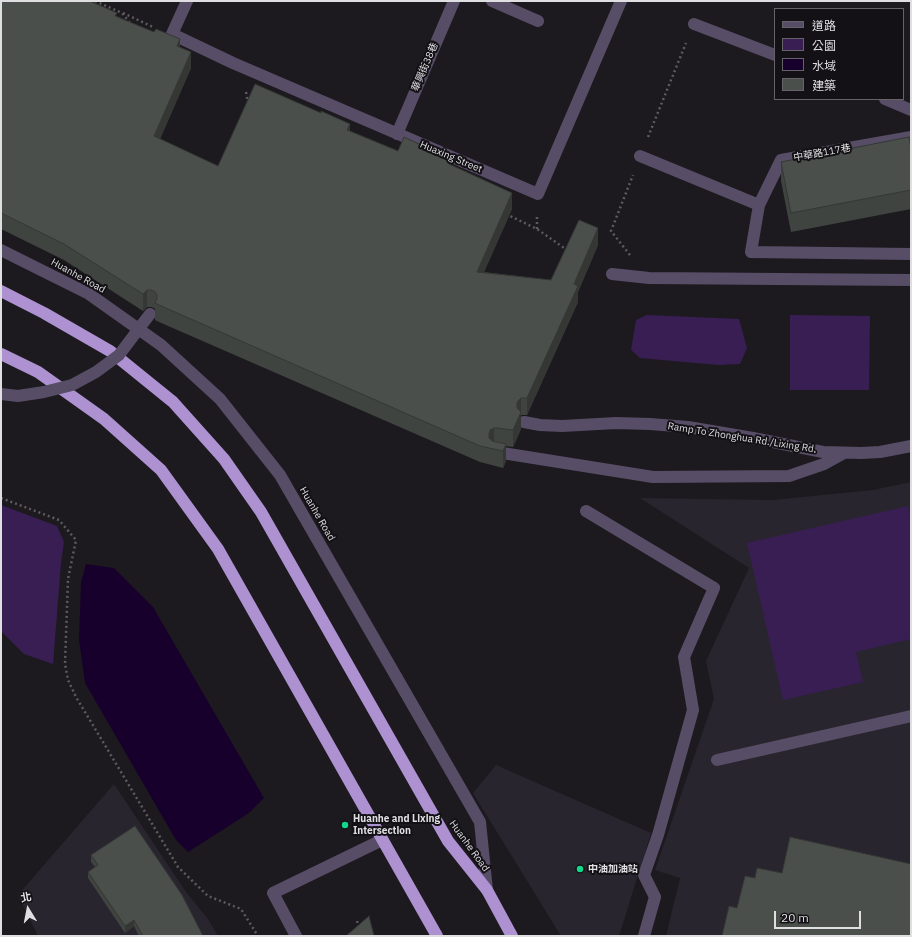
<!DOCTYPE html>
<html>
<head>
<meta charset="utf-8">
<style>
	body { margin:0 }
	#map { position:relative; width:912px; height:937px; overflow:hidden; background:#1c1a1f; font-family:"IBM Plex Sans","Noto Sans TC",sans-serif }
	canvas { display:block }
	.frame { position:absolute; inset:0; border:2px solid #dfdee1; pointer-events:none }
	.legend { position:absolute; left:774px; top:8px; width:130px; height:92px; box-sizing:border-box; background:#131115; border:1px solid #656367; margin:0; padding:5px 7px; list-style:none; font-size:12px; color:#dfdee1 }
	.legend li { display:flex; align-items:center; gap:8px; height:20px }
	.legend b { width:20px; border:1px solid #656367 }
	.north { position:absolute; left:8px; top:889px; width:40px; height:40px; -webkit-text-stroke:3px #131115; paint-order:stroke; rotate:350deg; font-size:11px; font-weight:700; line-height:16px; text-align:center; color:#dfdee1 }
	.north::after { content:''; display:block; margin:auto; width:14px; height:18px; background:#dfdee1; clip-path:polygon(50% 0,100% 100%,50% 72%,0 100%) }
	.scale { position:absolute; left:774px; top:911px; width:87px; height:18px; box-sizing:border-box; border:2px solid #dfdee1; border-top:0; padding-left:5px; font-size:12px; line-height:14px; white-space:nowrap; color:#dfdee1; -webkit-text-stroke:3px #131115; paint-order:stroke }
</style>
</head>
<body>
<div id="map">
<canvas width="912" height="937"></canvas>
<div class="frame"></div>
<ul class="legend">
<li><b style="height:5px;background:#584d66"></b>道路</li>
<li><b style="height:11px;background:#391e53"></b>公園</li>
<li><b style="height:11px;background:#18002d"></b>水域</li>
<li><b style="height:11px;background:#4a4f4b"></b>建築</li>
</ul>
<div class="north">北</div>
<div class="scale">20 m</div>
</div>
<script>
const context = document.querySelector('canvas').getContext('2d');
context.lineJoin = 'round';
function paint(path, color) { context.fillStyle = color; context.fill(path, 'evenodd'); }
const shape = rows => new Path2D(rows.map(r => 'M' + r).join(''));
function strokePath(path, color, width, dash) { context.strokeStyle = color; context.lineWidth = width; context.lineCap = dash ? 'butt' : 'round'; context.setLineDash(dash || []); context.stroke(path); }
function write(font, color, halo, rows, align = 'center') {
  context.font = font + ' "IBM Plex Sans","Noto Sans TC",sans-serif'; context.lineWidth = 4; context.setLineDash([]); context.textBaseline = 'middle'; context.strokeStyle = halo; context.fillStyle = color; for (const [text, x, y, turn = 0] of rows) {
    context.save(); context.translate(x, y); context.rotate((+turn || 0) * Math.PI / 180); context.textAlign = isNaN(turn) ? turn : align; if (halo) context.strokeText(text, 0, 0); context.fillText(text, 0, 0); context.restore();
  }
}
paint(shape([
	[911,482,911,936,666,936,680,878,655,870,714,699,706,661,749,568,640,498,773,500,873,490],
	[496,765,651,833,619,936,561,936,473,793],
	[114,784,186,892,208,919,218,936,38,936,18,895]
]), '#29252e');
paint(shape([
	[647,315,739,319,747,348,740,364,718,365,640,358,631,350,636,320],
	[790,315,870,316,869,390,790,390],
	[1,505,57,526,64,542,61,563,53,664,24,654,1,631],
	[908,506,911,521,911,639,856,652,863,682,783,700,747,543]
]), '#391e53');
paint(shape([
	[86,564,114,568,153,607,264,798,249,813,188,852,176,840,85,683,79,640,81,582]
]), '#18002d');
strokePath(shape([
	[95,1,122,13,130,23],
	[123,13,153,27],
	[246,92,248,103],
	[648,137,686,43],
	[506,214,537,229,567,250],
	[537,229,537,216],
	[630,255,611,231,633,175],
	[1,498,59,520,76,540,68,579,65,664,68,680,76,697,178,867,208,896,241,909,258,936],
	[357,921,359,928]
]), '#5d5b5f', 2.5, [2, 3]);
strokePath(shape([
	[187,1,172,34,233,63,538,194,621,1],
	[492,1,538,21],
	[694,24,775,55],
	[885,99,911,110],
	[397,134,454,1],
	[911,137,781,160,759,205,751,252,911,254],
	[640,156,759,205],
	[612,274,649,278,911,280],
	[524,422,540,425,562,426,616,423,650,424,688,427,753,438,823,452,861,453,880,452,911,446],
	[496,452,653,477,789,476,824,464,844,453],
	[586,511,714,588,684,657,693,710,658,835,644,875,655,897,644,936],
	[717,760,911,716],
	[296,936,273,893,382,840]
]), '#584d66', 12);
strokePath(shape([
	[1,250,89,294,161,345,220,399,280,475,480,822,487,890]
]), '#584d66', 12);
strokePath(shape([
	[1,291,44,313,110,351,173,402,224,459,261,512,448,841,487,890,512,936],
	[1,354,38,372,104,419,161,470,218,549,437,936]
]), '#ad91d0', 12);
strokePath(shape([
	[1,394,18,396,44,392,72,385,96,372,119,355,150,314]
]), '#584d66', 12);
paint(shape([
	[1,1,117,16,180,47,191,68,160,139,218,166,350,131,398,151,447,159,450,165,512,209,484,272,551,280,598,245,578,292,578,302,527,415,521,415,521,429,513,447,506,446,506,461,503,468,480,462,159,322,155,320,155,309,154,308,151,307,147,307,143,311,64,260,1,229],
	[911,149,911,209,791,232,781,181,781,162],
	[91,855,203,936,139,936,134,926,125,933,88,878,88,872,95,867,91,862]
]), '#404440');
paint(shape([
	[180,39,180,56,177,46],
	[191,52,191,68,154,153,154,136],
	[350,124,350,141,347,130],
	[512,193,512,209,477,288,477,272],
	[598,228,598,245,578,292,578,302,527,415,527,398,574,284],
	[147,290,147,307,143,311,143,294],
	[521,398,521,429,513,447,513,430,518,417,517,403,518,401],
	[494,428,494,445,490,447,489,434,490,430],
	[506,444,506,461,503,468,503,451],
	[134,920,134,926,125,933,125,926]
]), '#343734');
const building = shape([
	[1,1,90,1,117,13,115,16,154,32,156,29,180,39,177,46,191,52,154,136,218,166,255,84,321,113,321,111,350,124,347,130,398,151,404,137,447,157,446,159,450,161,449,164,512,193,477,272,551,280,579,220,598,228,574,284,578,286,527,398,521,398,518,401,517,403,517,408,521,412,513,430,497,428,494,428,490,430,489,434,489,438,492,441,506,444,503,451,480,446,159,305,155,303,157,298,157,294,154,291,151,290,147,290,143,294,64,244,1,213,1,1],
	[909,137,911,149,911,190,791,213,781,162,909,137],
	[135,826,182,895,203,936,143,936,134,920,125,926,88,872,98,865,91,855,135,826],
	[790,837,911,864,911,936,722,936,729,906,737,908,745,876,755,878,757,868,782,873,790,837],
	[369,916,374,936,346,936,369,916]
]);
paint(building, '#4a4f4b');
strokePath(building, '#343734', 1);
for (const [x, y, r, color] of [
	[345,825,4,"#11d98a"],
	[580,869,4,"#11d98a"]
]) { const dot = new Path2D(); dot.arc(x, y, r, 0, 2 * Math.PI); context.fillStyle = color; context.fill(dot); strokePath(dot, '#131115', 1.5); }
write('10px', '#dfdee1', '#131115', [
	["華興街38巷",425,67,-67],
	["中華路117巷",822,153,-10],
	["Huaxing Street",451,157,23],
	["Huanhe Road",78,276,29],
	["Ramp To Zhonghua Rd./Lixing Rd.",742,438,9],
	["Huanhe Road",317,514,60],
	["Huanhe Road",469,846,54]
]);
write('bold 10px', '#dfdee1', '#131115', [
	["Huanhe and Lixing",353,819],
	["Intersection",353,831],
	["中油加油站",588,869]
], 'left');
</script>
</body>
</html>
